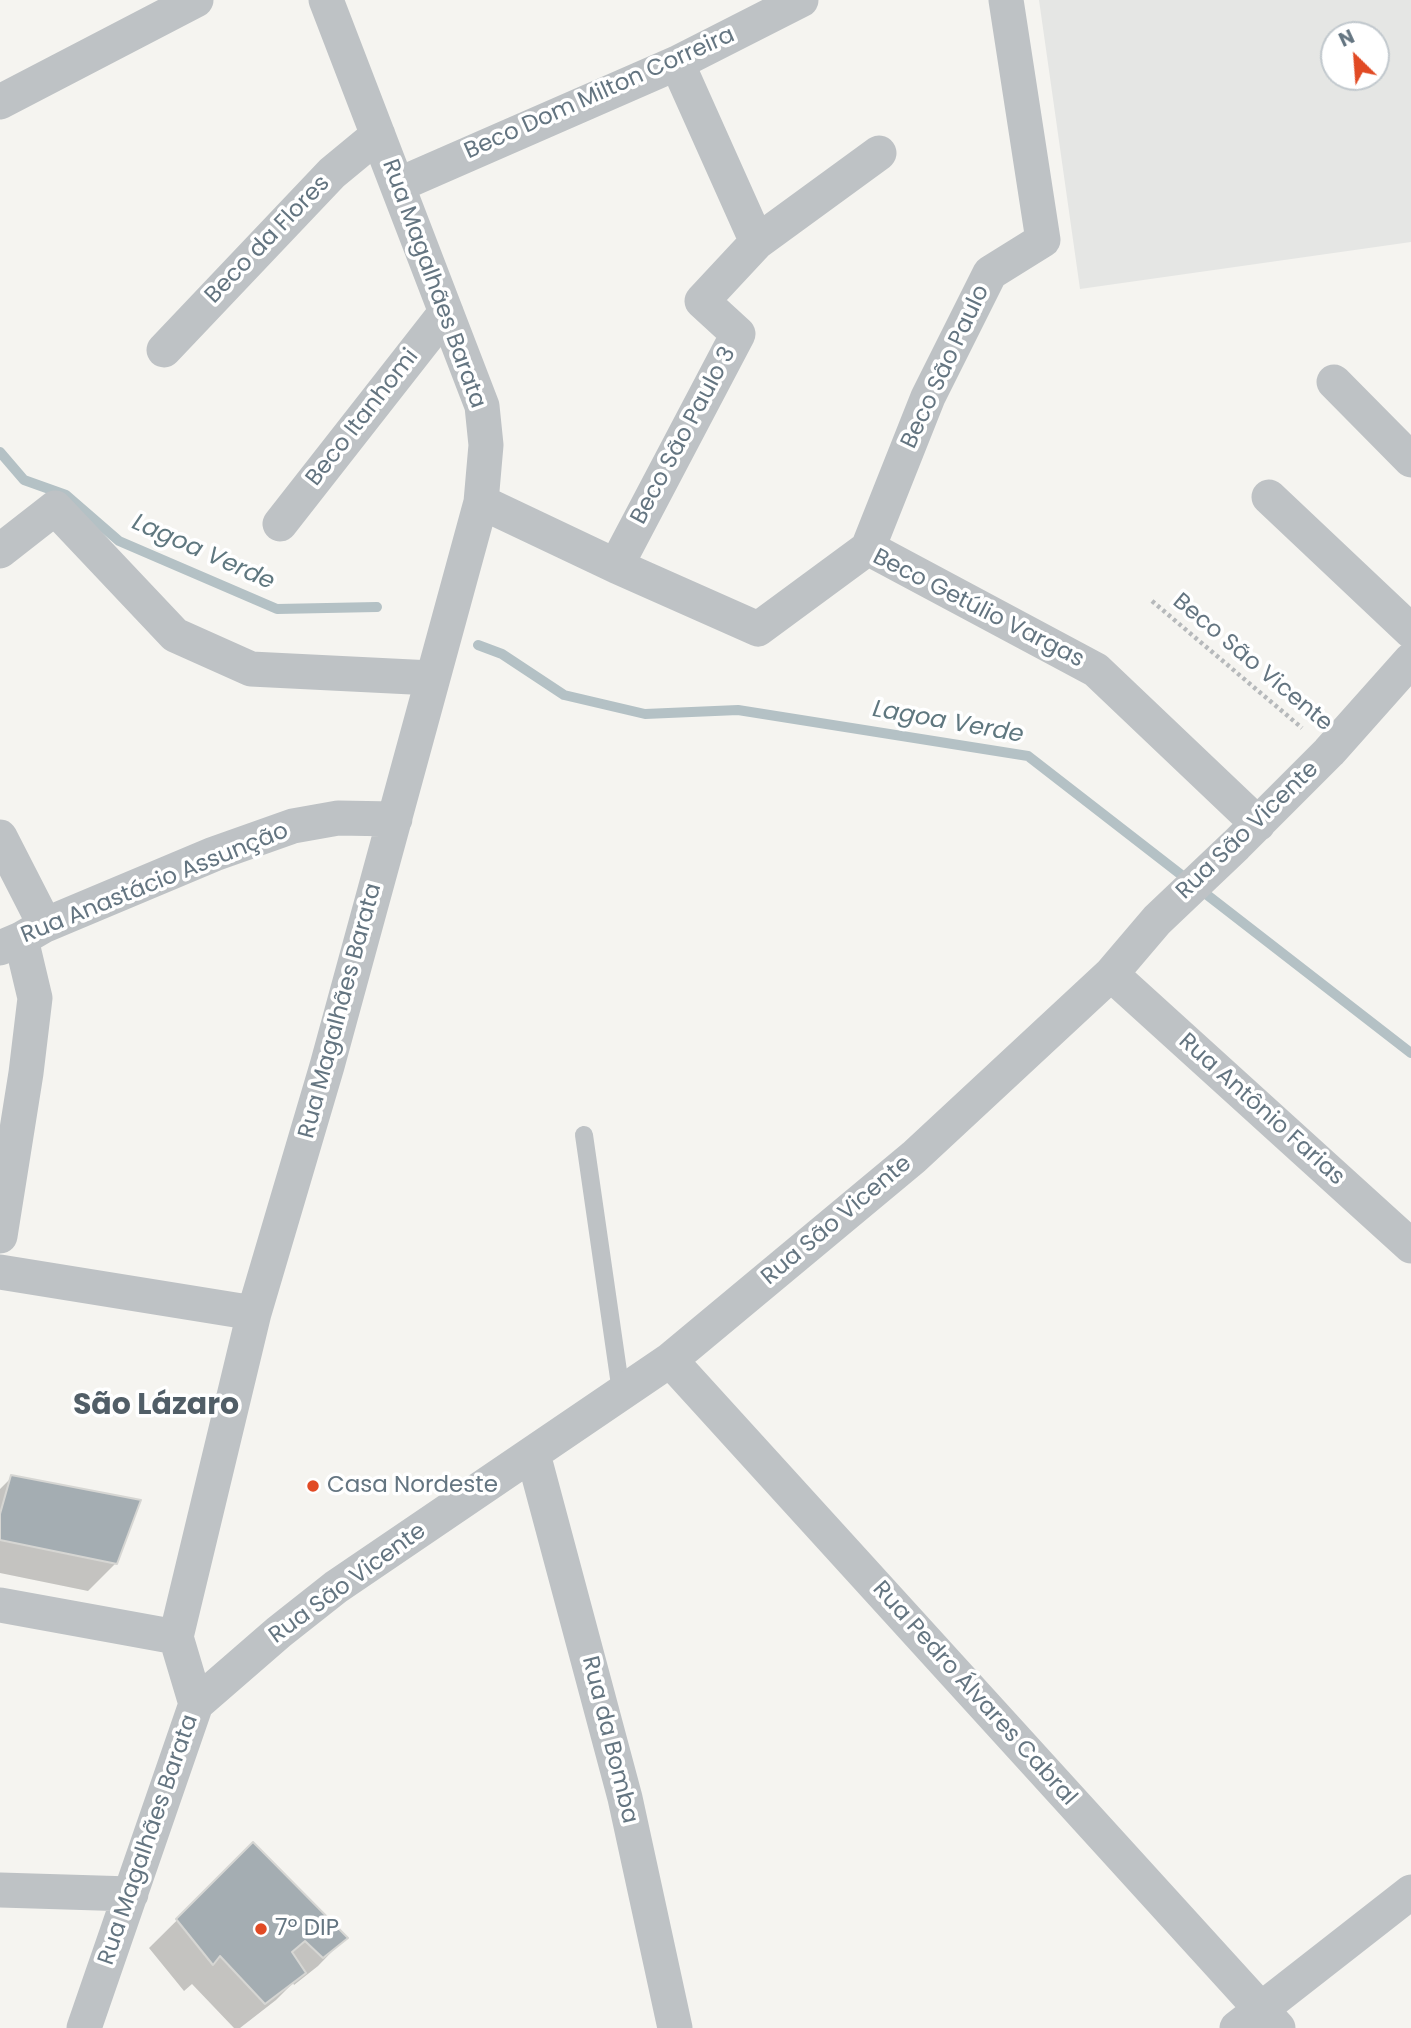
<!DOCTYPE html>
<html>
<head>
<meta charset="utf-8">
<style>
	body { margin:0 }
	#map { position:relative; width:1411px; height:2028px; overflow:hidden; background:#f5f4f0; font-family:Poppins,sans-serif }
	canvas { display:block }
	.north { position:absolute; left:1320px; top:21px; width:70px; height:70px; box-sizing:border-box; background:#fff; border:2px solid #c1c8cd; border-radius:50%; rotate:335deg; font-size:19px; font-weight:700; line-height:28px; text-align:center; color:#647581 }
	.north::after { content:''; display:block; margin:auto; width:24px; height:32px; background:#e14a24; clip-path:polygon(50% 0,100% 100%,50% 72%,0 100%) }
</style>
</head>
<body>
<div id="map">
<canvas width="1411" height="2028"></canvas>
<div class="north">N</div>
</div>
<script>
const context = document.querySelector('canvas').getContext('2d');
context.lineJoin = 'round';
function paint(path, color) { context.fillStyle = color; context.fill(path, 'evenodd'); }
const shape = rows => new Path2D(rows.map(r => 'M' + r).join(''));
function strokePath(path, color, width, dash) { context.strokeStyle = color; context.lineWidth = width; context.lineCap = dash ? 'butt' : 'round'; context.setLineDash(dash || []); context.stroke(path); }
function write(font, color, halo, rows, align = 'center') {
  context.font = font + ' Poppins,sans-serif'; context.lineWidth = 7; context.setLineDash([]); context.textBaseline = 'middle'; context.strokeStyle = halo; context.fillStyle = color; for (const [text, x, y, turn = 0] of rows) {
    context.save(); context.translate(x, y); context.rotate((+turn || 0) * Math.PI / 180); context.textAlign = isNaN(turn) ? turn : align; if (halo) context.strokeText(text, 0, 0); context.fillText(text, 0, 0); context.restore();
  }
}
paint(shape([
	[1039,0,1411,0,1411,242,1080,289],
	[1334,35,1376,35,1376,77,1334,77]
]), '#e5e6e4');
paint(shape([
	[12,1477,116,1563,88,1591,0,1573,0,1489],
	[253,1845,345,1938,318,1966,294,1985,293,1983,276,2000,240,2028,234,2028,192,1984,184,1991,149,1948]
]), '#0003');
strokePath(shape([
	[0,452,24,480,66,495,119,541,277,609,377,607],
	[478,645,502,654,564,695,645,714,738,710,1028,756,1411,1053]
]), '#b4c1c5', 10);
const building = shape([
	[11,1475,141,1500,117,1564,0,1540,0,1514,11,1475],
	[253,1842,348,1938,323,1958,305,1941,292,1952,306,1973,265,2004,220,1956,213,1965,176,1919,253,1842]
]);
paint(building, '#a4adb2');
strokePath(building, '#d6d6d3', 2);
strokePath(shape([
	[1152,601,1302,728]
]), '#b6b9bb', 4.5, [3.5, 3.5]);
strokePath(shape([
	[584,1135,621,1392]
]), '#bec2c5', 18);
strokePath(shape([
	[0,102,196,0],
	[398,185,677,63,801,0],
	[757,242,879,153],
	[164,350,332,173,378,135],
	[1334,382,1411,460],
	[1269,497,1411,631],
	[481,502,616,566,758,629,868,548,1096,670,1258,824],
	[280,524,446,312],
	[868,548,928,397,990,273,1043,240,1006,0],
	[0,551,55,508,175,635,251,669,432,678],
	[616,566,738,334,702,301,757,242,677,63],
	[0,837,45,925],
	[0,948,21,939,45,925,214,854,293,826,338,818,395,819],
	[1111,974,1411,1246],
	[0,1236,26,1073,35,998,21,939],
	[0,1272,254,1313],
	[670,1360,1278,2028],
	[533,1454,625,1798,675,2028],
	[0,1605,176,1637],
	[196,1704,279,1632,336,1587,670,1360,914,1157,1111,974,1157,920,1236,845,1329,752,1411,660],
	[0,1890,131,1894],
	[84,2028,196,1704,176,1637,254,1313,327,1066,481,502,486,445,482,406,326,0],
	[1237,2028,1411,1892]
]), '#bec2c5', 35);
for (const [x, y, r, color] of [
	[313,1486,7,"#e14a24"],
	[261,1929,7,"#e14a24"]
]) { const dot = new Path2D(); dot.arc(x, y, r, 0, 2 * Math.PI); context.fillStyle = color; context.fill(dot); strokePath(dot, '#fff', 2.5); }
write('23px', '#647581', '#fff', [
	["Beco Dom Milton Correira",600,94,-24],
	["Beco da Flores",268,240,-46],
	["Rua Magalhães Barata",433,284,70],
	["Beco São Paulo",946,367,-65],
	["Beco Itanhomi",363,418,-52],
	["Beco São Paulo 3",684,436,-62],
	["Beco Getúlio Vargas",978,609,27],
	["Beco São Vicente",1252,663,40],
	["Rua São Vicente",1248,831,-44],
	["Rua Anastácio Assunção",155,884,-22],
	["Rua Magalhães Barata",341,1011,-75],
	["Rua Antônio Farias",1261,1110,42],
	["Rua São Vicente",837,1221,-40],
	["Rua São Vicente",348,1584,-36],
	["Rua Pedro Álvares Cabral",974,1694,48],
	["Rua da Bomba",609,1740,76],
	["Rua Magalhães Barata",149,1840,-71]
]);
write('23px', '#647581', '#fff', [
	["Casa Nordeste",327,1486],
	["7º DIP",275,1929]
], 'left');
write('italic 24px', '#5f777f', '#fff', [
	["Lagoa Verde",203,553,24],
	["Lagoa Verde",948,723,10]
]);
write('bold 30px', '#515e67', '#fff', [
	["São Lázaro",156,1406]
]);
</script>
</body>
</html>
